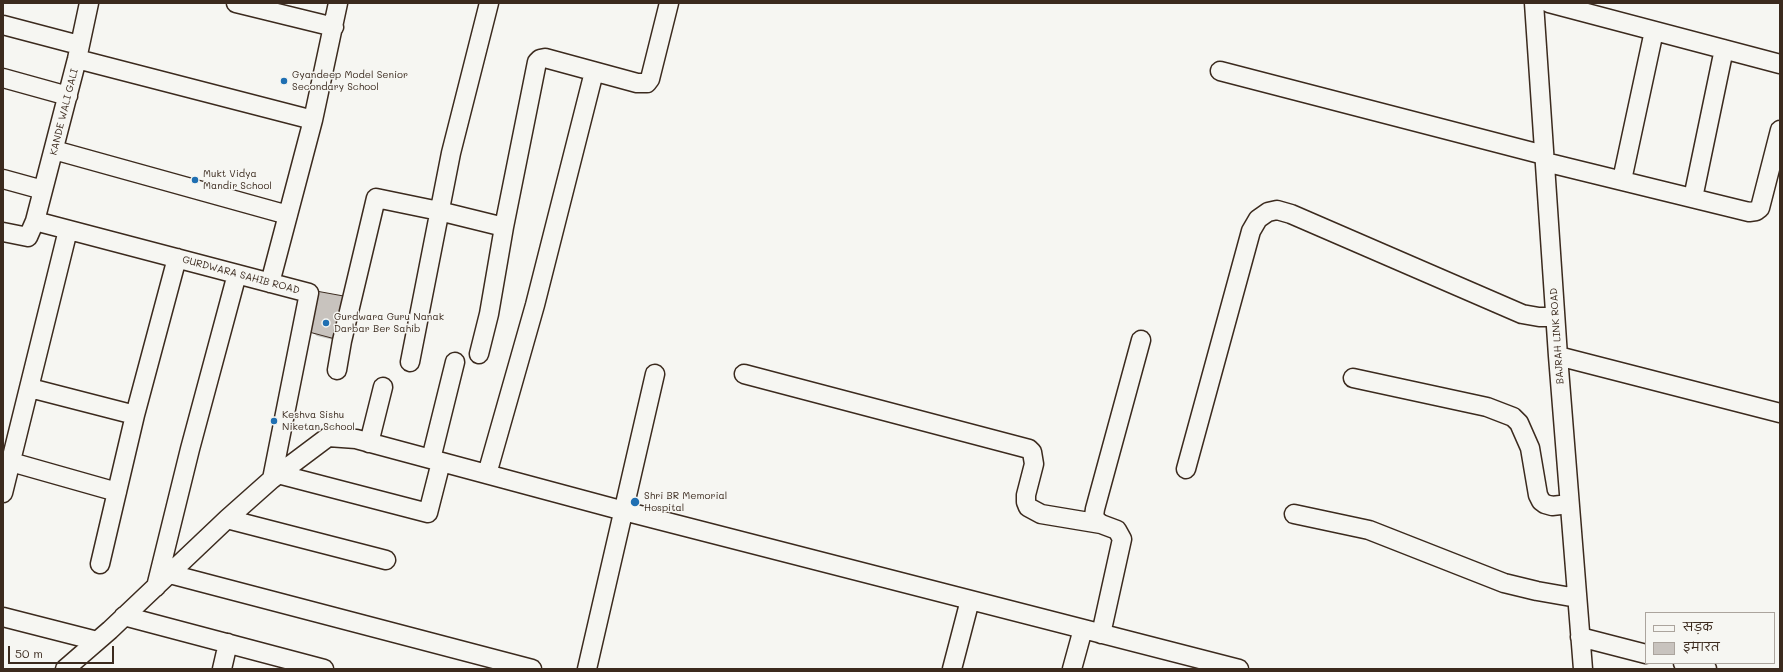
<!DOCTYPE html>
<html>
<head>
<meta charset="utf-8">
<style>
	body { margin:0 }
	#map { position:relative; width:1783px; height:672px; overflow:hidden; background:#f6f6f2; font-family:Mali,"Playpen Sans Deva",sans-serif }
	canvas { display:block }
	.frame { position:absolute; inset:0; border:4px solid #3b2a1e; pointer-events:none }
	.legend { position:absolute; left:1645px; top:612px; width:130px; height:52px; box-sizing:border-box; background:#f6f6f2; border:1px solid #aba49d; margin:0; padding:5px 7px; list-style:none; font-size:12px; color:#3b2a1e }
	.legend li { display:flex; align-items:center; gap:8px; height:20px }
	.legend b { width:20px; border:1px solid #aba49d }
	.scale { position:absolute; left:8px; top:646px; width:106px; height:18px; box-sizing:border-box; border:2px solid #3b2a1e; border-top:0; padding-left:5px; font-size:12px; line-height:14px; white-space:nowrap; color:#3b2a1e; -webkit-text-stroke:3px #f6f6f2; paint-order:stroke }
</style>
</head>
<body>
<div id="map">
<canvas width="1783" height="672"></canvas>
<div class="frame"></div>
<ul class="legend">
<li><b style="height:5px;background:#f6f6f2"></b>सड़क</li>
<li><b style="height:11px;background:#c8c3be"></b>इमारत</li>
</ul>
<div class="scale">50 m</div>
</div>
<script>
const context = document.querySelector('canvas').getContext('2d');
context.lineJoin = 'round';
function paint(path, color) { context.fillStyle = color; context.fill(path, 'evenodd'); }
const shape = rows => new Path2D(rows.map(r => 'M' + r).join(''));
function strokePath(path, color, width, dash) { context.strokeStyle = color; context.lineWidth = width; context.lineCap = dash ? 'butt' : 'round'; context.setLineDash(dash || []); context.stroke(path); }
function write(font, color, halo, rows, align = 'center') {
  context.font = font + ' Mali,sans-serif'; context.lineWidth = 3; context.setLineDash([]); context.textBaseline = 'middle'; context.strokeStyle = halo; context.fillStyle = color; for (const [text, x, y, turn = 0] of rows) {
    context.save(); context.translate(x, y); context.rotate((+turn || 0) * Math.PI / 180); context.textAlign = isNaN(turn) ? turn : align; if (halo) context.strokeText(text, 0, 0); context.fillText(text, 0, 0); context.restore();
  }
}
paint(shape([
	[313,294,347,343,317,336,310,331]
]), '#0003');
const building = shape([
	[316,291,349,297,339,340,309,332,316,291]
]);
paint(building, '#c8c3be');
strokePath(building, '#3b2a1e', 1);
const minor = shape([
	[236,3,334,27],
	[1534,3,1558,356,1583,669],
	[1549,3,1780,64],
	[3,25,79,45],
	[77,59,313,120],
	[1220,71,1544,155],
	[3,78,68,96],
	[54,150,288,215],
	[1545,162,1749,212,1756,211,1760,208,1780,130],
	[3,179,43,190],
	[1622,180,1654,31],
	[1693,198,1724,49],
	[35,221,309,293,272,479],
	[3,232,28,237,35,221,77,59,89,3],
	[270,283,313,120,338,3],
	[479,354,489,314,504,227,537,62,540,59,545,58,637,83,647,83,650,79,669,3],
	[1558,356,1780,413],
	[410,362,451,153,489,3],
	[337,370,342,341,376,198,439,211,504,227],
	[744,374,1029,449,1032,452,1034,464,1026,495,1026,502,1028,507,1041,514,1101,524],
	[1353,378,1487,407,1513,417,1519,423,1530,448,1538,495,1541,501,1545,504,1552,506,1569,504],
	[30,388,135,415],
	[369,443,383,387],
	[431,459,455,362],
	[11,462,117,492],
	[1186,469,1251,231,1258,219,1268,212,1277,210,1291,214,1522,314,1539,317,1555,317],
	[278,474,428,513,441,462],
	[487,474,535,305,594,72],
	[3,493,68,230],
	[1294,514,1369,530,1504,583,1537,591,1577,598],
	[227,519,386,560],
	[100,564,135,415,177,258],
	[170,574,532,669],
	[156,587,190,449,237,274],
	[124,616,324,669],
	[3,617,97,641],
	[1101,634,1122,539,1117,530,1101,524,1097,521,1094,516,1095,509,1141,340],
	[1580,637,1646,654],
	[1683,663,1707,669],
	[65,669,110,630,227,519,272,479,328,437,356,439,624,511,1239,669],
	[222,669,228,643],
	[587,669,655,374],
	[952,669,970,600],
	[1072,669,1083,629]
]);
strokePath(minor, '#3b2a1e', 21);
strokePath(minor, '#f6f6f2', 18);
for (const [x, y, r, color] of [
	[284,81,4,"#1f6fb2"],
	[195,180,4,"#1f6fb2"],
	[326,323,4,"#1f6fb2"],
	[274,421,4,"#1f6fb2"],
	[635,502,5,"#1f6fb2"]
]) { const dot = new Path2D(); dot.arc(x, y, r, 0, 2 * Math.PI); context.fillStyle = color; context.fill(dot); strokePath(dot, '#f6f6f2', 1.5); }
write('10px', '#3b2a1e', '#f6f6f2', [
	["Gyandeep Model Senior",292,75],
	["Secondary School",292,87],
	["Mukt Vidya",203,174],
	["Mandir School",203,186],
	["Gurdwara Guru Nanak",334,317],
	["Darbar Ber Sahib",334,329],
	["Keshva Sishu",282,415],
	["Niketan School",282,427],
	["Shri BR Memorial",644,496],
	["Hospital",644,508]
], 'left');
write('10px', '#3b2a1e', '#f6f6f2', [
	["KANDE WALI GALI",64,112,-76],
	["GURDWARA SAHIB ROAD",241,275,15],
	["BAJRAH LINK ROAD",1557,336,-94]
]);
</script>
</body>
</html>
